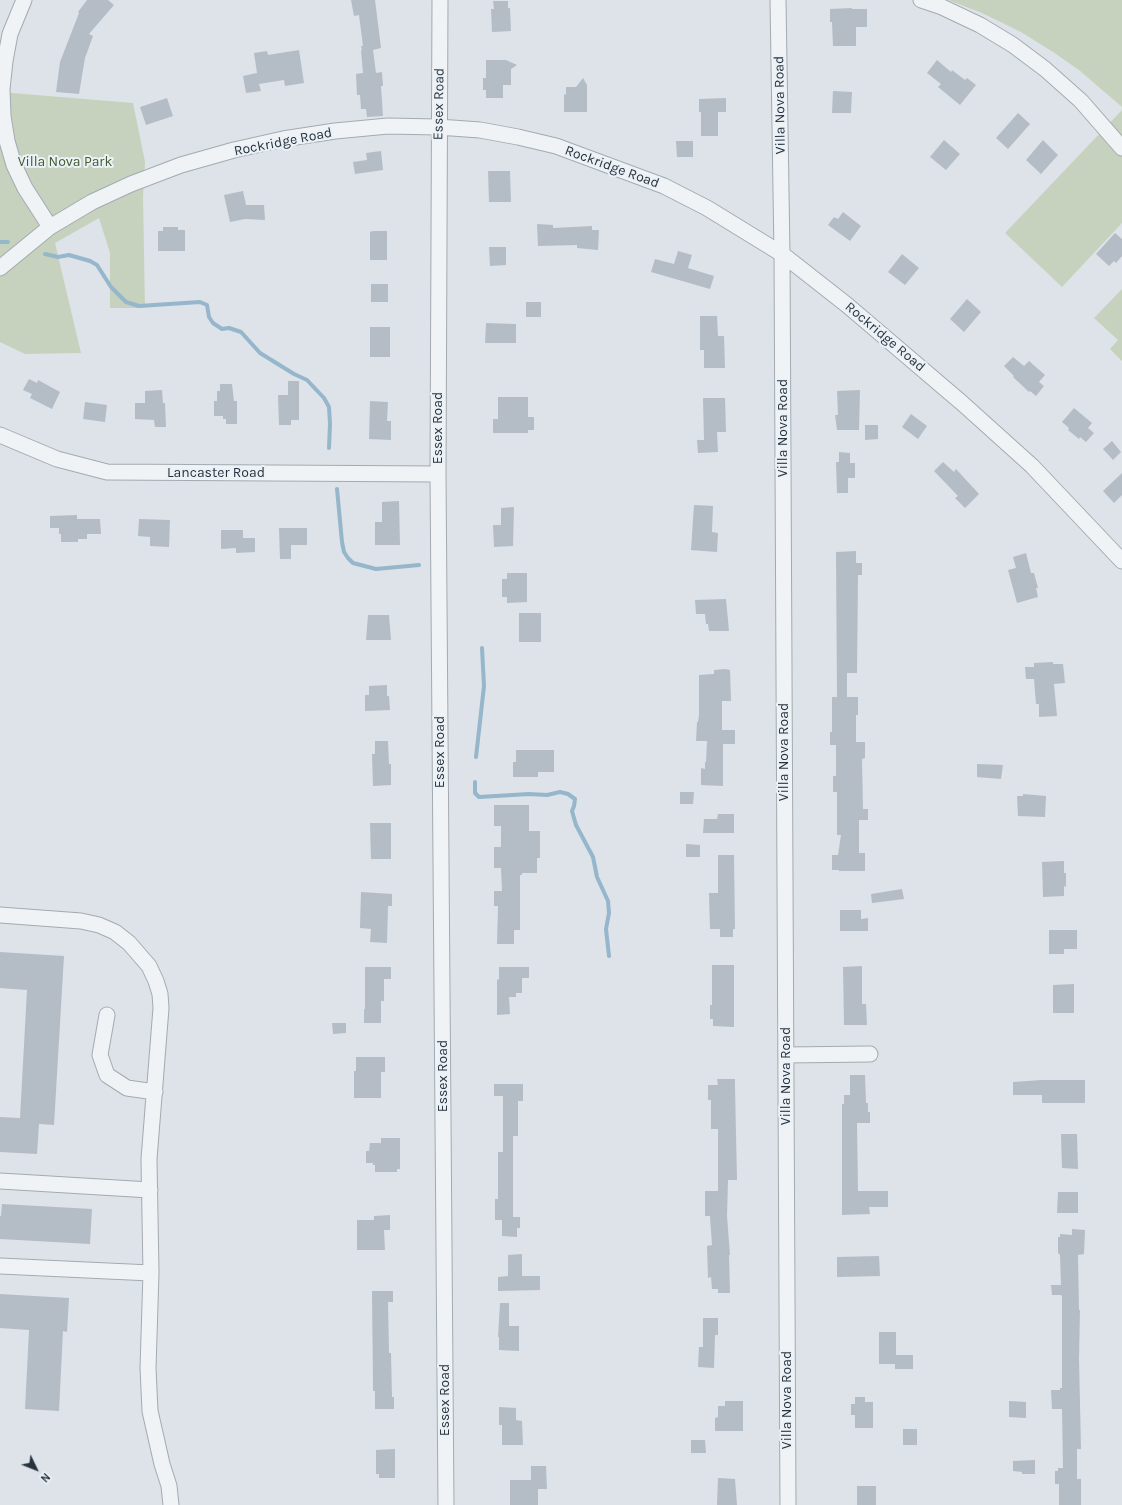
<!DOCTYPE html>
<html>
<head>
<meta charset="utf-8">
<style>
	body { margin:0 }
	#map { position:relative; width:1122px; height:1505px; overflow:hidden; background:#dde3e8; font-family:Karla,sans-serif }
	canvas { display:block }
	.north { position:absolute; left:16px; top:1449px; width:40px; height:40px; -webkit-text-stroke:3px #ecf1f6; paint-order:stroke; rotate:133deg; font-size:11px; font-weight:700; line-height:16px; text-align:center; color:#26333f }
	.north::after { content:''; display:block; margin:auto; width:14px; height:18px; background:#26333f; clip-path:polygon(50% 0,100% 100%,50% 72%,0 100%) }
</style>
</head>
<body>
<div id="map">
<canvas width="1122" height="1505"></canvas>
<div class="north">N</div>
</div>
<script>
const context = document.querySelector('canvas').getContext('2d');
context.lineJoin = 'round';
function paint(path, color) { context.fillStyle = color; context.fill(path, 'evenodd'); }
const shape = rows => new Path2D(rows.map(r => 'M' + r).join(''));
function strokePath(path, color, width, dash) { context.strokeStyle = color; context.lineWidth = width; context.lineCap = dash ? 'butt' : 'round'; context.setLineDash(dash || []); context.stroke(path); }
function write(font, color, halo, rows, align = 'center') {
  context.font = font + ' Karla,sans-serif'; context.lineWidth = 4; context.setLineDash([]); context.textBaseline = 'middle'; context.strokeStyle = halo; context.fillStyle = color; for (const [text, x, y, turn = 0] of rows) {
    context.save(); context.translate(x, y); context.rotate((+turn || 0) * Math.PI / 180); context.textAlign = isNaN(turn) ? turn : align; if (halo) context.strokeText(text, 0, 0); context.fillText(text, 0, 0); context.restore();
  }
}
paint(shape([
	[948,0,1122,0,1122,107,1079,70,1053,52,1021,32,982,13],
	[0,92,133,103,145,162,143,197,145,308,110,308,110,253,99,218,55,243,81,353,25,354,0,342],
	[1122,110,1122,223,1062,287,1005,233],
	[1122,289,1122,361,1110,349,1118,340,1094,318]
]), '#c6d2be');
strokePath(shape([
	[0,242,8,242],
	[45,254,58,257,69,255,90,261,97,265,111,287,126,302,139,306,200,302,207,305,209,317,213,323,222,329,229,328,241,332,260,353,294,374,307,380,324,398,329,407,330,424,329,448],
	[337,489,342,542,344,552,348,558,353,563,376,569,419,565],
	[476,757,484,686,482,648],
	[475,782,475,793,479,797,529,794,547,795,560,792,568,794,575,799,574,806,572,811,576,825,593,857,597,877,608,901,609,913,606,929,609,956]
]), '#95b6cb', 4);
paint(shape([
	[87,0,108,0,114,5,89,34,93,36,85,58,79,94,56,92,60,62,79,13,78,12],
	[351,0,375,0,381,48,373,50,376,73,382,72,383,86,381,86,383,116,367,117,366,109,361,109,360,95,357,95,356,74,363,73,361,50,362,50,361,46,363,46,359,15,354,16],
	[493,1,508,1,508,8,510,8,511,31,492,32,491,9,494,9],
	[852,8,852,9,867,9,867,27,856,27,856,46,833,46,832,22,830,22,830,9],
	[299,50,304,83,285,86,284,80,259,84,261,91,246,93,243,76,257,73,254,53,267,51,268,55],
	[486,60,506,60,517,65,511,69,511,85,503,85,503,98,486,98,486,90,483,90,483,78,486,78],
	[937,60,951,72,952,70,965,80,967,78,976,85,960,105,938,87,941,84,927,73],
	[583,78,587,85,587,112,564,112,564,94,566,95,566,87,576,87],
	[833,91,852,92,851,113,832,113],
	[167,98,173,116,146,125,140,107],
	[726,98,726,112,718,112,718,136,701,136,701,112,699,112,699,99],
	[1018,113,1030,124,1008,149,996,138],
	[944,140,960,154,946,170,930,157],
	[1043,140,1058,155,1041,174,1026,160],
	[676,141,693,141,693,157,677,157],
	[381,151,383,170,355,174,353,162,367,160,366,153],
	[488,171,510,171,511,202,489,202],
	[243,191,246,205,264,205,265,220,245,219,230,222,224,195],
	[843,212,861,226,850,241,828,225,834,217,838,219],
	[537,224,553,225,553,228,592,226,592,230,599,230,598,250,577,248,577,245,538,246],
	[163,227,178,227,178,230,185,230,185,251,158,251,158,231,163,231],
	[373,231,387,231,387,260,370,260,370,232],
	[1115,233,1122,239,1122,256,1116,263,1114,261,1109,266,1096,254],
	[489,247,506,247,506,265,490,266],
	[678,251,692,255,688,268,714,276,710,289,651,272,655,259,674,264],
	[902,254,919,268,905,285,888,272],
	[371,284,388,284,388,302,371,302],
	[967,299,981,312,964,332,950,319],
	[526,302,541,302,541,317,526,317],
	[700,316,717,316,718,336,724,336,725,368,704,368,704,350,700,350],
	[486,323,516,324,516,343,485,343],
	[370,327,390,327,390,357,370,357],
	[1013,357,1024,366,1029,361,1045,375,1039,382,1044,386,1036,396,1030,391,1029,392,1013,377,1014,376,1004,366],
	[29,379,37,383,38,380,60,392,52,409,30,398,32,394,23,390],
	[288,381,299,381,299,420,291,420,291,425,279,425,278,395,288,395],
	[220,384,232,384,234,401,237,401,237,424,226,424,226,419,223,419,223,416,214,416,214,401,217,401,217,391,220,391],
	[162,390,163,403,165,403,166,427,155,427,154,420,135,419,135,403,145,403,145,391],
	[860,390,859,430,837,430,835,415,838,415,837,391],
	[498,397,528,397,528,417,534,417,534,430,528,430,528,433,493,433,493,419,498,419],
	[703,398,725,398,726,432,717,432,718,452,698,453,697,440,704,440],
	[370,401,388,402,387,421,391,421,391,440,369,439],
	[85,402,107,405,105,422,83,419],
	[1074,408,1092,423,1088,428,1094,433,1086,442,1080,437,1079,439,1068,430,1069,428,1062,422],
	[911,414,927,426,918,439,902,427],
	[865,425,878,425,878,439,865,440],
	[1112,441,1121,452,1113,460,1103,449],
	[839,452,850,453,850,463,855,463,855,478,848,478,848,493,837,493,836,462,839,462],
	[943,462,954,472,956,469,979,494,965,508,955,498,958,496,934,471],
	[1122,473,1122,495,1114,503,1103,491],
	[399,501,400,545,375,545,375,522,382,522,382,502],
	[694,505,713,506,712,532,718,533,717,552,691,550],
	[514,507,513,546,494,547,493,525,501,525,501,508],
	[77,515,77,519,100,519,101,534,87,534,87,539,78,539,78,542,61,542,61,534,59,534,59,528,50,528,50,516],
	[139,519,170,520,169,547,150,546,150,537,138,536],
	[279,528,307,528,307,545,291,545,291,559,280,559],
	[221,530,243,530,243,538,255,538,255,552,236,553,236,548,221,549],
	[856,551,856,563,862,563,862,575,858,575,857,673,847,673,847,697,858,697,858,715,856,715,856,742,865,742,865,758,862,759,863,809,868,809,868,820,859,820,859,853,865,853,865,871,839,871,839,870,832,870,832,855,838,855,841,835,837,835,837,792,833,792,833,776,836,776,836,745,830,745,830,732,832,732,832,697,837,697,836,552],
	[1026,553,1031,573,1034,573,1038,588,1036,588,1038,597,1017,603,1008,570,1016,568,1013,557],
	[507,573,527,573,527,602,507,603,507,597,502,597,502,579,507,579],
	[726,599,729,631,709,631,708,624,706,624,705,614,696,614,695,600],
	[519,613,541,613,541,642,519,642],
	[368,615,389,615,391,640,366,640],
	[1053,662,1053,664,1063,664,1065,683,1054,684,1057,716,1039,717,1039,704,1036,704,1034,679,1026,679,1025,667,1034,667,1034,663],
	[725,669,730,670,731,701,722,701,722,730,735,730,735,744,723,744,723,786,701,785,701,768,705,769,705,762,706,762,707,741,696,741,697,722,698,722,699,715,699,675,714,674,714,670],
	[387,685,387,696,389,696,390,710,365,711,365,695,369,695,369,686],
	[375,741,388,741,389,764,391,764,391,785,373,786,372,754,375,754],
	[516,750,554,750,554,772,538,772,538,777,513,777,513,762,516,762],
	[977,764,1003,765,1001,779,977,777],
	[680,792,694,792,693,804,680,804],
	[1023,794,1046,796,1045,817,1018,816,1017,796,1023,796],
	[494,805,529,805,529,831,540,831,540,858,537,858,537,873,522,873,522,875,520,875,520,930,514,930,514,944,497,944,498,906,494,906,494,891,502,891,501,868,494,868,494,847,501,847,501,826,494,826],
	[718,814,734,814,734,833,703,833,704,819,717,819],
	[370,823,391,823,391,859,371,859],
	[686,844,700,845,700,857,686,857],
	[718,855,734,855,735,929,733,929,733,937,720,937,720,929,710,929,709,893,718,893],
	[1064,861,1064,873,1066,873,1066,887,1064,886,1064,896,1043,897,1042,862],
	[902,889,904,899,872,903,871,894],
	[361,892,392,894,392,906,388,906,387,943,370,942,371,929,360,928],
	[840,910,861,910,861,919,868,918,868,931,840,931],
	[1049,930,1077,930,1077,949,1064,949,1064,954,1049,954],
	[0,952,64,956,54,1125,39,1124,37,1154,0,1152,0,1117,20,1118,27,990,0,988],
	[712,965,734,965,734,1027,713,1026,713,1019,710,1019,710,1005,712,1005],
	[862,966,862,1004,866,1004,867,1025,844,1025,843,967],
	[365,967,391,967,391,979,384,979,384,1001,381,1001,381,1023,364,1023,364,1009,365,1009],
	[499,967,529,967,529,978,522,978,522,993,516,993,516,997,509,997,510,1014,497,1015,497,980,499,979],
	[1074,984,1074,1013,1053,1013,1053,985],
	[332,1023,346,1023,346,1033,333,1034],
	[356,1057,385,1057,385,1072,381,1072,381,1098,354,1098,354,1071,356,1071],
	[850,1075,865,1075,866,1103,868,1103,868,1112,870,1112,870,1123,857,1123,858,1191,888,1191,888,1207,869,1207,870,1214,842,1215,842,1104,844,1104,844,1095,850,1095],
	[717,1079,735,1079,735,1087,737,1180,728,1180,727,1216,730,1255,729,1255,730,1293,718,1293,718,1289,712,1289,711,1277,708,1278,707,1246,712,1245,710,1216,705,1216,705,1191,718,1191,718,1129,711,1129,711,1100,708,1100,708,1085,718,1085],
	[1042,1080,1085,1080,1085,1103,1042,1103,1042,1095,1013,1095,1013,1082],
	[494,1084,523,1084,523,1101,518,1101,518,1136,513,1136,513,1217,520,1217,520,1228,517,1228,517,1237,502,1236,502,1220,495,1220,495,1199,498,1199,498,1152,503,1152,503,1096,494,1096],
	[1061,1134,1077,1134,1078,1169,1062,1168],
	[381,1138,400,1138,400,1169,397,1169,397,1172,375,1172,375,1165,373,1165,373,1163,366,1163,366,1151,369,1151,370,1143,381,1143],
	[1058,1192,1078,1192,1078,1213,1057,1213],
	[2,1204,92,1209,90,1244,0,1239,0,1216,1,1216],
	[390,1215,390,1230,384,1230,385,1250,357,1250,357,1220,374,1220,374,1216],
	[1072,1229,1085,1230,1084,1254,1078,1255,1079,1310,1080,1310,1079,1359,1081,1449,1077,1449,1077,1479,1081,1479,1081,1505,1059,1505,1059,1484,1055,1484,1055,1471,1058,1471,1058,1468,1063,1468,1062,1409,1052,1409,1051,1390,1060,1390,1060,1388,1062,1388,1062,1296,1061,1295,1052,1295,1051,1285,1061,1285,1060,1255,1058,1253,1058,1237,1060,1237,1060,1234,1072,1235],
	[522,1254,522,1276,540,1276,540,1290,498,1291,498,1277,508,1276,508,1255],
	[879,1256,880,1276,837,1277,837,1257],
	[372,1291,393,1291,393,1302,388,1302,389,1353,391,1353,392,1397,394,1397,394,1409,375,1409,375,1391,373,1391,373,1386],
	[0,1294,69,1298,67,1332,63,1331,59,1411,25,1409,29,1330,0,1328],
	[500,1303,509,1303,509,1326,519,1326,519,1351,499,1350,499,1337,498,1337],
	[703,1318,718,1318,718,1335,715,1335,714,1368,698,1367,699,1347,703,1347],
	[879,1332,896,1332,896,1355,913,1355,913,1369,895,1369,895,1364,879,1364],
	[855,1397,865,1397,865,1402,873,1402,873,1428,855,1428,855,1415,851,1415,851,1404,855,1404],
	[725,1401,743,1401,743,1431,715,1431,715,1418,718,1417,718,1406,725,1406],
	[1009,1401,1026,1402,1026,1418,1009,1417],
	[499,1407,516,1408,516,1420,522,1421,523,1445,502,1445,502,1425,499,1425],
	[903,1429,917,1429,917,1445,903,1445],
	[691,1440,705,1440,706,1453,691,1453],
	[395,1449,395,1478,379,1478,379,1474,376,1474,376,1450],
	[1035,1460,1035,1474,1022,1474,1022,1472,1013,1471,1013,1461],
	[531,1466,546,1466,547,1489,538,1489,538,1505,510,1505,510,1480,531,1480],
	[718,1478,735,1479,737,1505,717,1505],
	[857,1486,876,1486,876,1505,857,1505]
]), '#b4bdc5');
const minor = shape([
	[24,0,10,34,5,61,2,89,3,116,7,141,14,165,25,188,50,227],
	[440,0,438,474,446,1505],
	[778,0,782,254,788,1505],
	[921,0,942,7,980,25,1013,45,1045,69,1081,101,1122,148],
	[0,268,50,227,92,202,131,184,181,165,234,150,283,139,335,131,388,126,438,127,480,130,518,137,556,146,664,186,707,208,782,254,847,305,962,403,1032,466,1122,561],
	[0,435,57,459,107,472,438,474],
	[0,915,81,921,99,925,115,932,129,943,149,966,156,981,160,994,161,1008,149,1159,151,1273,148,1368,150,1411,162,1464,169,1486,171,1505],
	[107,1015,100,1055,107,1075,127,1088,155,1092],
	[786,1055,870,1054],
	[0,1181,150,1190],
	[0,1266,151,1273]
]);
strokePath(minor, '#a2abb2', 17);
strokePath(minor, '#f0f3f6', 15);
write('14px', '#26333f', '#ecf1f6', [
	["Essex Road",439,104,-89],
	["Villa Nova Road",780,105,-91],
	["Rockridge Road",283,142,-11],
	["Rockridge Road",612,167,20],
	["Rockridge Road",885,337,40],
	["Essex Road",438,428,-90],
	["Villa Nova Road",783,428,-90],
	["Lancaster Road",216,473],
	["Essex Road",440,752,-90],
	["Villa Nova Road",784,752,-90],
	["Essex Road",443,1076,-90],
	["Villa Nova Road",786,1076,-90],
	["Essex Road",445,1400,-90],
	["Villa Nova Road",787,1400,-90]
]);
write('14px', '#405c32', '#ecf1f6', [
	["Villa Nova Park",65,162]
]);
</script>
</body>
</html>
